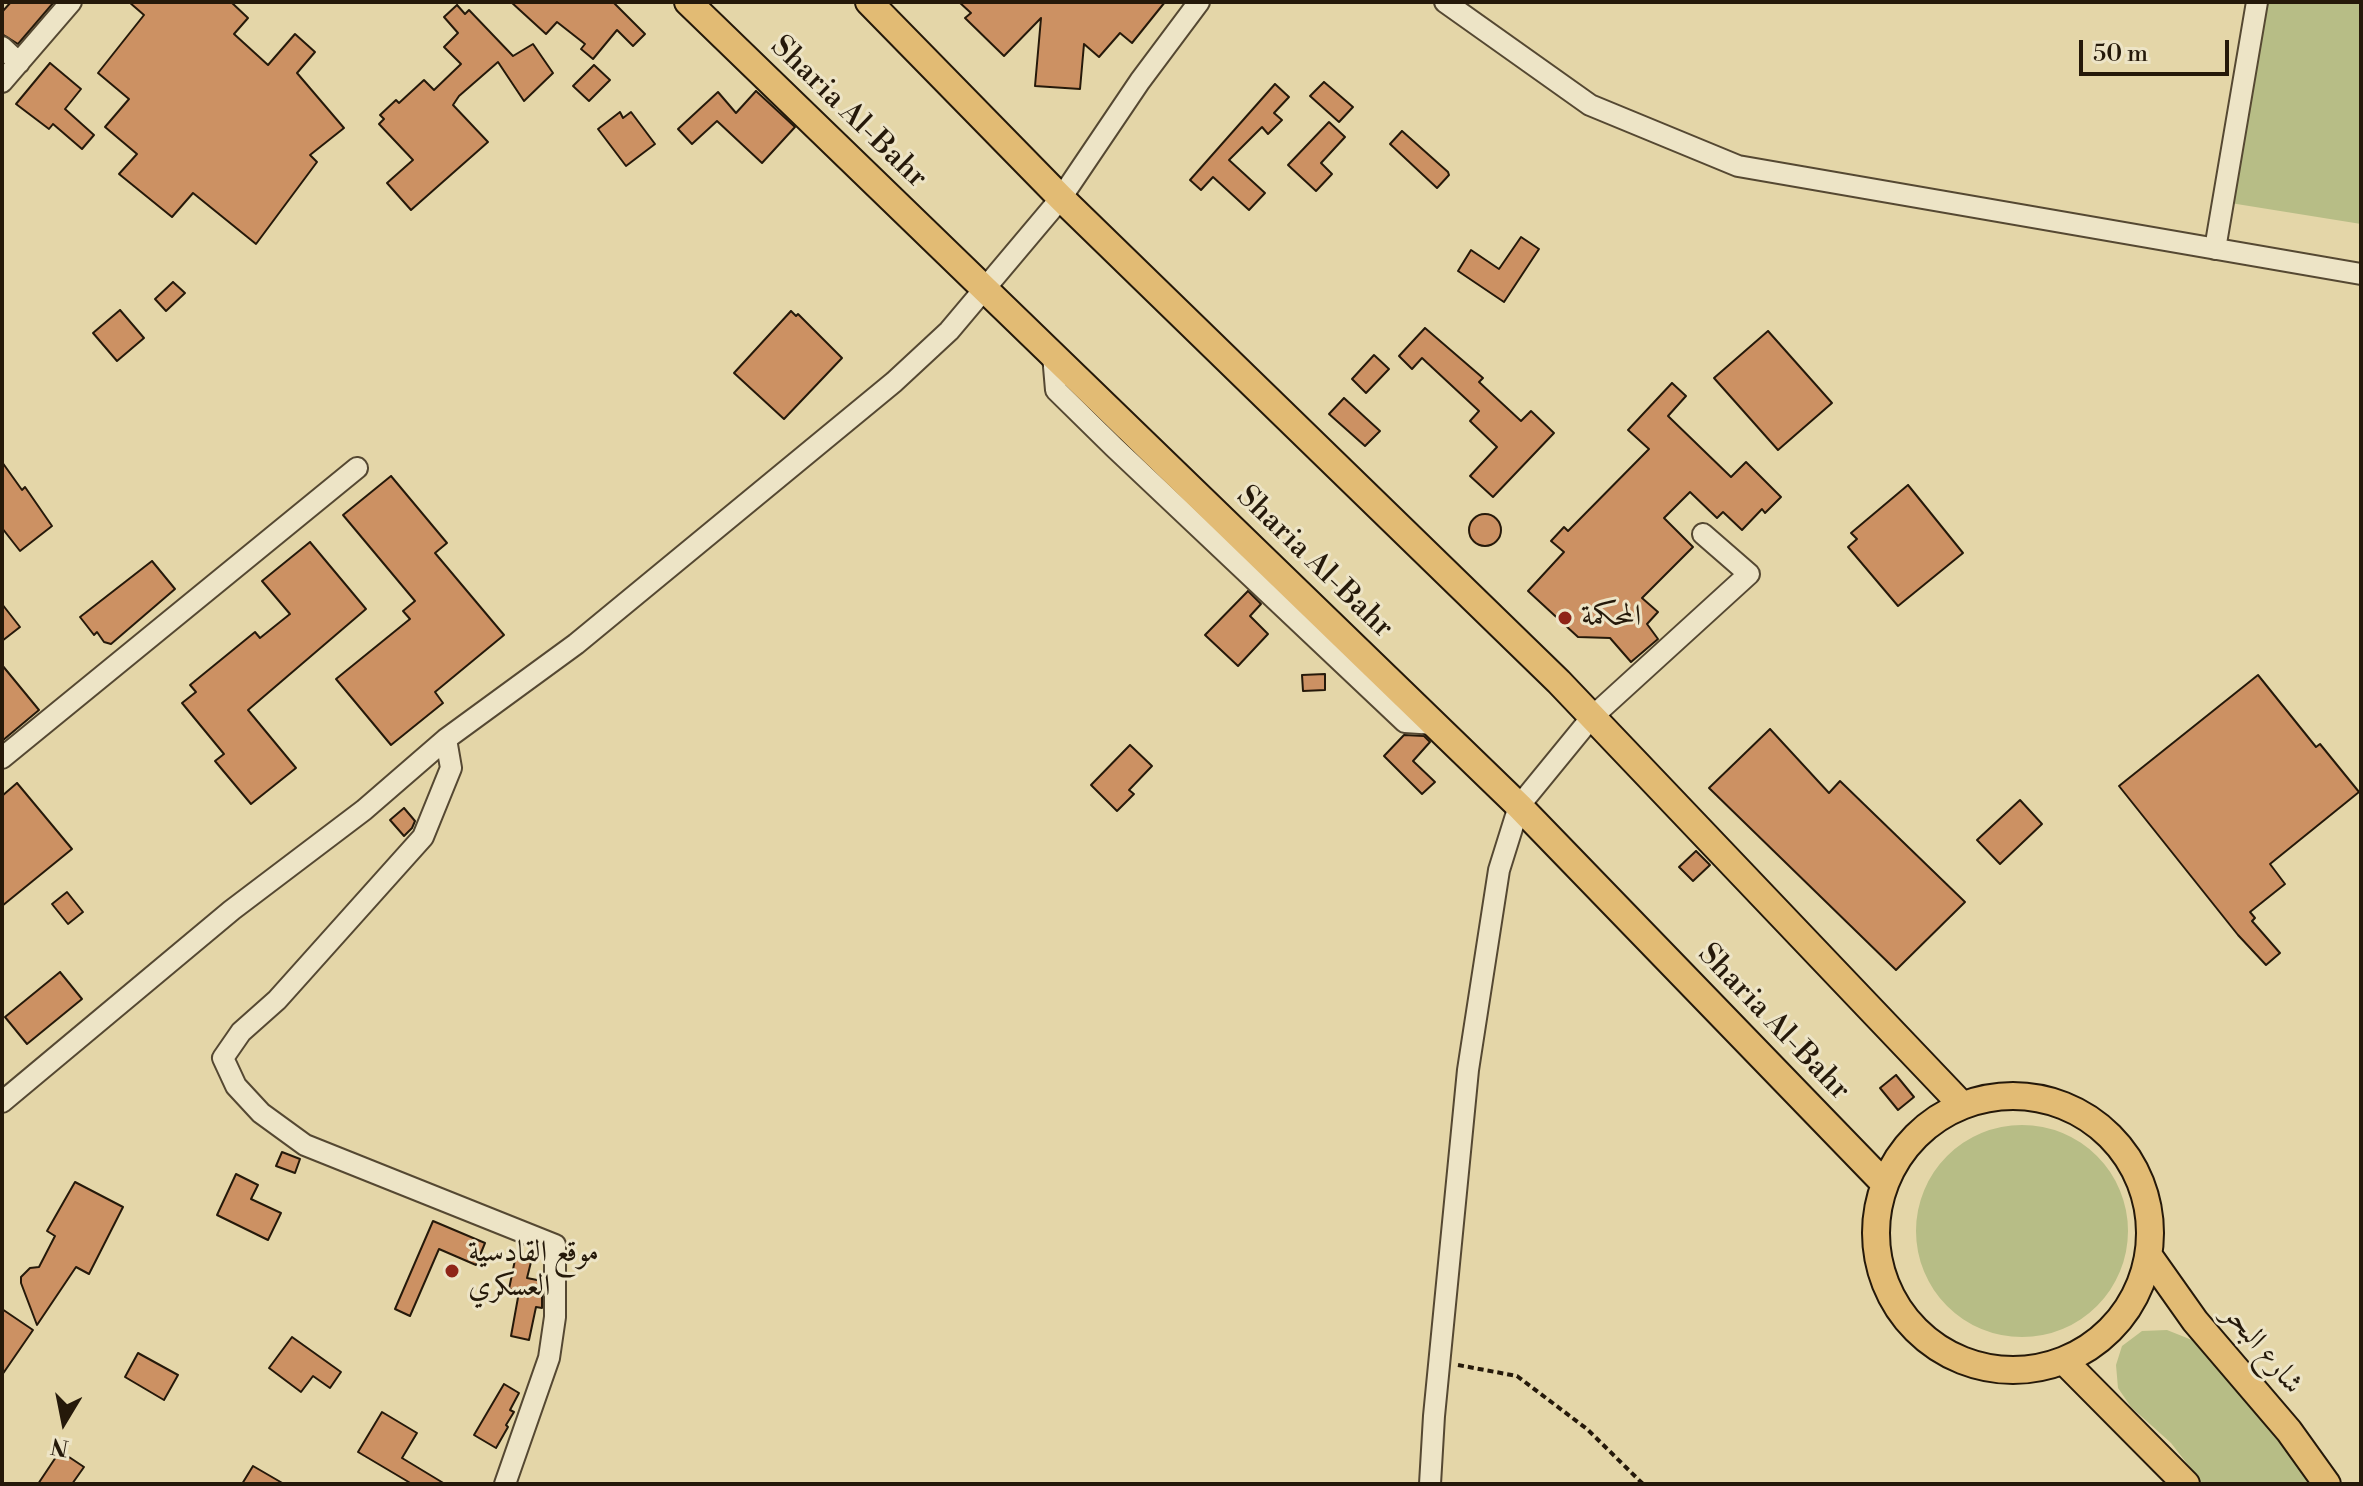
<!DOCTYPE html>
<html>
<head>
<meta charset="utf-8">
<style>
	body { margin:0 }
	#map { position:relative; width:2363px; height:1486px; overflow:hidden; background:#e4d6a8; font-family:"Libre Bodoni",serif }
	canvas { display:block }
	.frame { position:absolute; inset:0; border:4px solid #25190a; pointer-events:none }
	.north { position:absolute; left:24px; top:1382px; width:80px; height:80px; -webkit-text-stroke:6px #ede4c6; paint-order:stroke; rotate:190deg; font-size:22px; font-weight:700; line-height:32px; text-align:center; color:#25190a }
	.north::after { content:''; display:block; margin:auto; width:28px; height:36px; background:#25190a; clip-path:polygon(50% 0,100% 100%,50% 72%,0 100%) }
	.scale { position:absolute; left:2079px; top:40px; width:150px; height:36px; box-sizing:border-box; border:4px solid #25190a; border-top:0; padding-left:10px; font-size:24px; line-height:28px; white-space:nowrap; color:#25190a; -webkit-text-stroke:6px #ede4c6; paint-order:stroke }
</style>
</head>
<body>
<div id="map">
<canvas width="2363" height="1486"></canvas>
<div class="frame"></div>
<div class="north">N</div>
<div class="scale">50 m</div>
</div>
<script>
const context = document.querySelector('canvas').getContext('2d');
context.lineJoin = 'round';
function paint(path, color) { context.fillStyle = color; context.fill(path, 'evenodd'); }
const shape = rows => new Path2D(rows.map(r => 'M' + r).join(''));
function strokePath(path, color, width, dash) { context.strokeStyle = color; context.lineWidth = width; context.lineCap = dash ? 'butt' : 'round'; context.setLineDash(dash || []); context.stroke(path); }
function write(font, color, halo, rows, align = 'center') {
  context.font = font + ' "Libre Bodoni",Amiri,serif'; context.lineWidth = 6; context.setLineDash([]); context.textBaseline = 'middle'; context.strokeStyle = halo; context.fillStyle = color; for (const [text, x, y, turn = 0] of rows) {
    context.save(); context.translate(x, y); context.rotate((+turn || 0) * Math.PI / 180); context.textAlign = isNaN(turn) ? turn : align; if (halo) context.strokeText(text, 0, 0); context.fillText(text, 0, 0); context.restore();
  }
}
paint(shape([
	[2248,2,2361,2,2361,224,2218,201],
	'1916 1231a106 106 0 1 1 212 0a106 106 0 1 1-212 0Z',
	[2167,1330,2197,1342,2263,1417,2313,1484,2203,1484,2171,1443,2131,1407,2118,1388,2116,1365,2122,1346,2142,1331]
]), '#b7bd86');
const building = shape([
	[11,2,54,2,18,44,2,34,2,12,11,2],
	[129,2,231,2,248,18,234,34,268,65,295,34,315,52,297,73,344,128,310,155,317,162,256,244,193,193,172,217,119,174,137,154,105,127,129,99,98,73,144,15,129,2],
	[511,2,613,2,645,34,633,46,617,30,593,59,581,49,585,44,557,22,546,34,511,2],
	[959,2,1165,2,1132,43,1120,33,1099,57,1084,44,1080,89,1035,86,1041,18,1004,56,965,18,971,13,959,2],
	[457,5,465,14,469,10,513,56,533,44,553,73,524,101,498,62,459,96,453,105,488,142,411,210,387,183,413,160,379,124,384,119,380,115,396,100,399,103,424,80,434,90,461,64,444,47,458,33,444,17,457,5],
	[50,63,81,89,65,109,94,135,82,149,53,124,49,129,16,104,50,63],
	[594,65,610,80,589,101,573,86,594,65],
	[1324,82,1353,107,1339,122,1310,96,1324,82],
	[1275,84,1289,97,1274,113,1282,120,1268,134,1262,127,1229,160,1265,193,1249,210,1213,177,1201,190,1190,180,1275,84],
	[756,91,795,127,762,163,717,121,692,144,678,129,718,92,736,113,756,91],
	[620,112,623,118,631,112,655,144,626,166,598,129,620,112],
	[1329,122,1345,137,1321,163,1332,174,1316,191,1288,165,1329,122],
	[1402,131,1448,172,1449,175,1437,188,1390,144,1402,131],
	[1521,237,1539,249,1504,302,1458,271,1471,250,1499,269,1521,237],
	[173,282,185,293,166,311,155,299,173,282],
	[120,310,144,338,117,361,93,333,120,310],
	[791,311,796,316,798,314,842,358,784,419,734,373,791,311],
	[1425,328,1483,378,1479,382,1521,421,1531,411,1554,433,1493,497,1470,476,1497,447,1470,421,1479,411,1422,358,1412,369,1399,356,1425,328],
	[1768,331,1832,403,1778,450,1714,378,1768,331],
	[1374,355,1389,369,1366,393,1352,379,1374,355],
	[1672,383,1686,396,1668,416,1731,477,1746,462,1781,497,1765,513,1762,509,1742,530,1723,512,1717,518,1690,492,1664,518,1693,547,1642,598,1658,612,1647,624,1658,639,1631,662,1610,638,1578,637,1528,591,1564,552,1551,541,1564,527,1568,531,1649,449,1628,430,1672,383],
	[1344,398,1380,431,1365,446,1329,414,1344,398],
	[2,462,22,490,25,487,52,526,20,551,2,528,2,462],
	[391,476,447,543,435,553,504,635,435,692,443,703,391,745,336,679,410,619,403,611,415,601,343,515,391,476],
	[1908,485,1963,553,1898,606,1848,547,1857,539,1851,533,1908,485],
	'1469 530a16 16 0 1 1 32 0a16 16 0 1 1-32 0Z',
	[310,542,366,609,248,710,296,768,251,804,215,761,224,754,182,703,196,692,190,685,255,632,260,638,290,614,262,581,310,542],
	[152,561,175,589,111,644,104,642,97,632,94,635,80,617,152,561],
	[1248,591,1261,604,1250,616,1268,634,1238,666,1205,635,1248,591],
	[2,604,20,627,2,641,2,604],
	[2,665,39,710,2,741,2,665],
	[1325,674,1325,690,1303,691,1302,675,1325,674],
	[2258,675,2316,747,2320,744,2359,792,2270,864,2285,884,2250,912,2255,918,2252,921,2280,953,2266,965,2238,935,2119,786,2258,675],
	[1770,729,1829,793,1840,781,1965,902,1896,970,1709,788,1770,729],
	[1404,735,1424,736,1430,742,1413,761,1435,782,1422,794,1384,756,1404,735],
	[1130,745,1152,766,1129,790,1134,794,1117,811,1091,785,1130,745],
	[17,783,72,849,2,906,2,796,17,783],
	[2020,800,2042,824,2000,864,1977,840,2020,800],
	[404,808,415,821,412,828,404,836,390,820,404,808],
	[1696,851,1710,865,1693,881,1679,867,1696,851],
	[67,892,83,912,68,924,52,904,67,892],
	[60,972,82,999,27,1044,5,1017,60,972],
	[1896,1075,1914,1097,1898,1110,1880,1088,1896,1075],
	[282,1152,300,1159,295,1173,276,1166,282,1152],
	[236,1174,258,1185,251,1199,281,1213,268,1240,217,1215,236,1174],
	[75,1182,123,1207,89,1274,76,1267,37,1325,21,1283,21,1277,30,1268,39,1267,55,1236,47,1231,75,1182],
	[433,1221,485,1243,476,1265,439,1249,410,1316,395,1309,433,1221],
	[516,1255,532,1258,527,1278,542,1281,542,1308,536,1307,529,1340,511,1336,519,1292,509,1289,516,1255],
	[2,1309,33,1330,2,1375,2,1309],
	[292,1337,341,1372,330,1388,313,1376,301,1392,269,1368,292,1337],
	[138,1353,178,1375,164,1400,125,1377,138,1353],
	[504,1384,519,1393,510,1410,514,1412,506,1425,508,1427,496,1448,474,1435,504,1384],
	[382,1412,417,1433,402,1458,445,1484,412,1484,358,1452,382,1412],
	[60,1451,84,1467,72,1484,38,1484,60,1451],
	[253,1466,284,1484,242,1484,253,1466]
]);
paint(building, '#cc9163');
strokePath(building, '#25190a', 2);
const minor = shape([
	[1445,2,1590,105,1738,166,2361,274],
	[2,47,19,63],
	[2,82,71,2],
	[2215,249,2257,2],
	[1053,355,1056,390,1114,447,1405,722,1435,724],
	[446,739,451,768,423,837,277,1000,241,1032,223,1058,236,1086,261,1113,305,1145,555,1245,555,1317,549,1358,505,1484],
	[2,758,357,468],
	[2,1102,232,910,364,810,446,739,576,644,894,382,949,331,1061,198,1140,81,1199,2],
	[1430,1484,1434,1416,1468,1070,1499,870,1519,806,1591,718,1749,574,1703,534]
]);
const major = shape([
	[688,2,1519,806,1884,1183],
	[869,2,1061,198,1559,682,1962,1105],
	'1876 1233a137 137 0 1 1 274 0a137 137 0 1 1-274 0Z',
	[2149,1256,2195,1321,2289,1431,2327,1484],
	[2064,1361,2186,1484]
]);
strokePath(minor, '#554832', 24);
strokePath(major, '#25190a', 30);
strokePath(shape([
	[1458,1365,1517,1376,1587,1429,1643,1484]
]), '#25190a', 4, [6, 4]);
strokePath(minor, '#ede4c6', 20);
strokePath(major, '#e2bb74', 26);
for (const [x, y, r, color] of [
	[1565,618,8,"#8f2418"],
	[452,1271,8,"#8f2418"]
]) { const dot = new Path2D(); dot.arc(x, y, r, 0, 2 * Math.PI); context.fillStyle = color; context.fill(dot); strokePath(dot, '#ede4c6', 3); }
write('30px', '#25190a', '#ede4c6', [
	["Sharia Al-Bahr",848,113,44],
	["Sharia Al-Bahr",1314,563,44],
	["Sharia Al-Bahr",1773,1023,46],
	["شارع البحر",2262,1350,50]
]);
write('30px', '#25190a', '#ede4c6', [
	["المحكمة",1581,618],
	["موقع القادسية",468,1254],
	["العسكري",468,1288]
], 'left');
</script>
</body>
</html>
